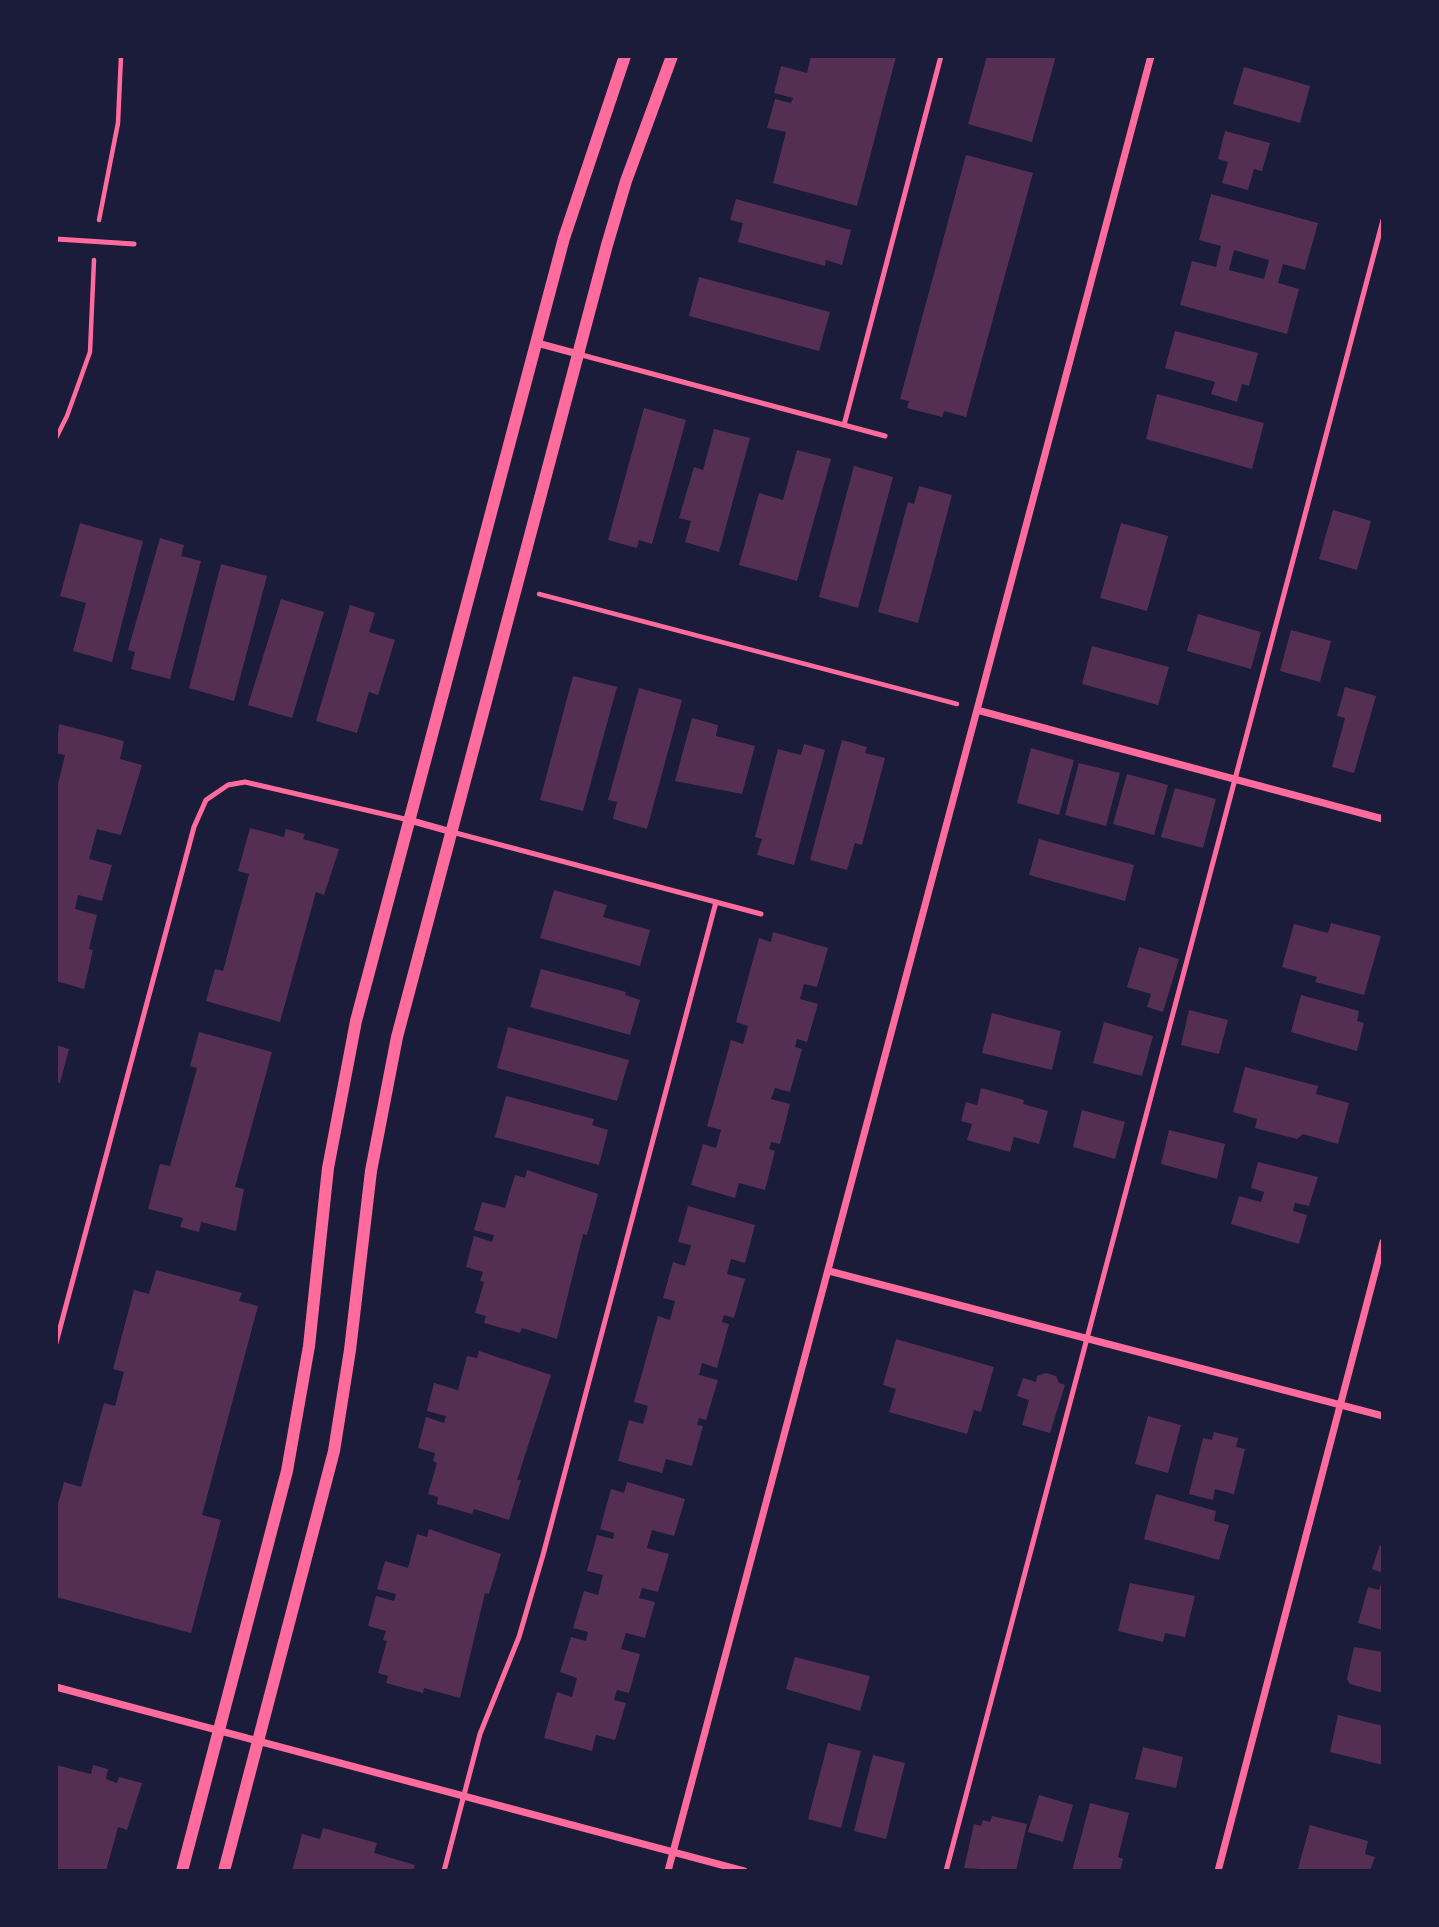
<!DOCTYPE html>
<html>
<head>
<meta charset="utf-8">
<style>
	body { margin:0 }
	#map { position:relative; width:1439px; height:1927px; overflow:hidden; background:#1b1b3a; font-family:Montserrat,sans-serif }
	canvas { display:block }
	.frame { position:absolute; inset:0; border:58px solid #1b1b3a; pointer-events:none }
</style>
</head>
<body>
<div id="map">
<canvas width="1439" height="1927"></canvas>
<div class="frame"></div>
</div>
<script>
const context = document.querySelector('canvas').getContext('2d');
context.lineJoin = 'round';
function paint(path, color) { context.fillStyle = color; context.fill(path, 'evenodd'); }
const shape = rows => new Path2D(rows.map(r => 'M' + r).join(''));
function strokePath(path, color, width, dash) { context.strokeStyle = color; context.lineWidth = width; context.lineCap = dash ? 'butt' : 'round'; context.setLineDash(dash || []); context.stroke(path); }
paint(shape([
	[811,56,896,57,857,206,773,183,786,132,767,128,775,99,791,103,793,98,774,93,781,66,807,73],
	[987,56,1056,56,1032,142,968,124],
	[1244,67,1310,86,1300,123,1233,104],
	[1225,131,1270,143,1262,171,1254,169,1248,190,1222,183,1228,162,1218,159],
	[966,155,1033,173,966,417,944,411,942,417,907,408,909,401,900,399],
	[1211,194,1318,223,1305,270,1283,264,1278,283,1299,289,1287,334,1180,305,1192,261,1216,267,1221,246,1199,240],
	[1234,250,1269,260,1264,279,1229,270],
	[736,199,851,230,842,265,826,260,825,266,738,242,743,223,730,220],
	[699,277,830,312,819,351,689,316],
	[1175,331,1258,353,1249,386,1242,384,1237,402,1211,394,1215,382,1165,368],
	[1157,394,1264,423,1252,469,1146,439],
	[644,408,686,420,652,544,639,540,637,548,608,540],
	[714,429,750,438,719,552,685,542,691,521,679,518,694,467,703,470],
	[797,450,831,459,797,581,739,565,759,493,783,500],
	[854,466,893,477,858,608,819,597],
	[919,486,952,495,918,623,878,612,908,502,914,504],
	[1333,510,1371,521,1357,570,1319,559],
	[80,523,143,541,112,662,73,651,86,603,60,596],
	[1121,523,1168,536,1147,611,1100,598],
	[160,538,184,545,181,556,201,561,170,679,131,669,135,652,128,650],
	[221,564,267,576,234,701,189,688],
	[281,599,324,612,292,718,248,705],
	[350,605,375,613,369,632,395,640,378,695,369,692,357,733,316,721],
	[1198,614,1261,632,1251,669,1187,651],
	[1291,630,1331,641,1320,682,1280,671],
	[1092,646,1169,667,1158,705,1082,684],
	[573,676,617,687,583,811,540,800],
	[1345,687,1376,696,1354,773,1332,767,1345,718,1337,716],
	[639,688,682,700,647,829,613,819,617,802,608,800],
	[692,718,718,725,716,736,755,746,742,794,675,781],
	[59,724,124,741,120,759,142,765,121,835,97,829,89,859,112,865,102,901,78,895,75,909,97,915,89,949,93,950,84,989,56,981,56,792,65,755,56,753],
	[842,740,867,747,865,753,885,758,862,845,855,843,847,870,810,860],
	[804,744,825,750,794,865,757,855,762,839,755,837,778,749,801,755],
	[1031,748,1074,760,1059,815,1017,803],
	[1079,763,1120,773,1106,826,1065,815],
	[1127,774,1168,785,1154,835,1113,824],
	[1175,788,1216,799,1203,848,1161,837],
	[250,828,284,837,286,829,305,834,303,839,339,849,324,895,316,892,280,1022,206,1001,215,969,223,971,249,874,238,871],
	[1039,839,1134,865,1125,901,1029,875],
	[554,890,607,905,603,917,650,930,640,966,540,938],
	[1331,923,1381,936,1364,995,1315,982,1317,977,1282,967,1294,924,1328,933],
	[773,932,828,948,817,987,804,984,800,999,818,1004,807,1042,797,1039,795,1047,802,1049,790,1092,775,1088,771,1099,790,1104,780,1144,771,1142,769,1149,775,1151,765,1190,739,1183,735,1198,691,1185,703,1144,716,1148,721,1130,707,1126,731,1040,743,1044,748,1026,736,1022,759,938,771,942],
	[1139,947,1179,959,1163,1012,1147,1007,1151,994,1127,987],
	[541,969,626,992,625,995,640,1000,630,1035,530,1007],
	[1301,995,1359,1011,1357,1021,1364,1023,1357,1051,1291,1032],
	[1189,1010,1228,1020,1219,1054,1181,1045],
	[992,1013,1061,1031,1052,1070,982,1053],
	[1104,1022,1153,1036,1142,1076,1093,1063],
	[508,1027,629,1060,617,1101,497,1068],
	[199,1032,272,1052,235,1187,244,1189,236,1231,201,1222,199,1232,180,1227,183,1218,148,1209,160,1164,170,1166,197,1068,190,1066],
	[56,1045,69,1049,60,1083,56,1082],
	[1245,1067,1318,1086,1316,1094,1349,1103,1338,1144,1303,1134,1297,1139,1255,1128,1257,1119,1233,1112],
	[981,1088,1024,1100,1023,1104,1048,1111,1039,1144,1014,1137,1010,1152,967,1140,972,1124,961,1121,966,1102,977,1105],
	[506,1096,594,1119,592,1125,608,1130,599,1165,495,1137],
	[1082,1110,1125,1122,1115,1159,1073,1147],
	[1169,1130,1225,1144,1217,1179,1161,1164],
	[1258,1162,1318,1177,1309,1206,1295,1203,1293,1211,1307,1215,1299,1244,1231,1224,1239,1196,1261,1202,1264,1192,1251,1188],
	[527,1170,598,1194,587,1235,583,1234,557,1339,522,1328,520,1333,484,1323,486,1316,475,1313,484,1282,480,1281,483,1272,466,1267,474,1236,492,1242,494,1235,474,1230,482,1202,505,1208,515,1175,525,1178],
	[688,1206,755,1225,745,1263,731,1259,727,1274,745,1279,734,1318,724,1315,722,1322,729,1324,717,1368,702,1363,699,1375,718,1380,706,1420,699,1418,697,1425,703,1426,692,1466,666,1459,662,1473,618,1461,629,1420,643,1424,648,1406,634,1402,658,1316,670,1320,675,1301,663,1298,673,1262,685,1266,691,1245,678,1242],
	[156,1270,242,1293,239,1301,258,1306,202,1515,221,1520,191,1633,56,1597,56,1511,64,1482,81,1487,104,1403,115,1406,124,1372,113,1369,134,1290,149,1294],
	[896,1339,994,1367,981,1412,974,1410,967,1434,889,1412,896,1389,883,1385],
	[479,1351,551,1375,517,1480,521,1480,509,1520,474,1509,472,1514,437,1504,438,1497,428,1494,437,1463,433,1461,435,1453,418,1448,426,1417,444,1423,446,1416,427,1411,434,1383,458,1390,467,1356,477,1358],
	[1046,1373,1056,1376,1059,1383,1065,1385,1050,1433,1022,1425,1029,1400,1017,1396,1023,1378,1036,1382,1037,1376],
	[1148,1416,1181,1425,1168,1473,1135,1464],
	[1214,1432,1238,1438,1236,1447,1245,1449,1234,1494,1215,1489,1213,1500,1189,1494,1203,1438,1212,1440],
	[627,1482,685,1499,674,1536,652,1530,647,1548,669,1554,658,1592,642,1588,639,1598,655,1602,645,1638,626,1633,621,1649,640,1654,629,1693,617,1690,614,1700,626,1703,615,1740,596,1735,592,1751,544,1738,557,1692,572,1697,577,1678,560,1672,571,1637,586,1641,588,1632,573,1628,584,1591,598,1595,603,1575,587,1571,597,1535,613,1539,614,1533,600,1529,611,1489,624,1493],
	[1156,1494,1216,1511,1214,1521,1229,1525,1219,1560,1144,1539],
	[429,1529,501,1554,489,1594,485,1593,460,1698,424,1688,423,1693,386,1683,388,1676,378,1673,387,1641,383,1640,386,1631,368,1626,376,1596,394,1601,396,1594,377,1589,385,1561,408,1568,417,1534,427,1537],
	[1380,1545,1383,1545,1383,1573,1372,1569],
	[1382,1578,1383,1578,1383,1630,1358,1623,1368,1587,1379,1590],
	[1130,1583,1195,1596,1185,1637,1165,1633,1163,1642,1118,1631],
	[1354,1647,1383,1652,1383,1693,1350,1684,1347,1679],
	[795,1657,870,1676,860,1711,786,1689],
	[1338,1715,1383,1726,1383,1765,1330,1752],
	[828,1743,861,1751,841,1828,808,1819],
	[1143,1747,1183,1757,1176,1788,1135,1779],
	[873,1755,905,1763,886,1839,854,1831],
	[56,1765,91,1774,93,1765,108,1769,106,1779,117,1783,119,1777,142,1783,127,1830,118,1827,106,1871,56,1871],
	[1039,1795,1073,1805,1063,1842,1028,1832],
	[1090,1803,1129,1813,1118,1857,1123,1859,1120,1871,1072,1871],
	[992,1816,1027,1824,1016,1871,964,1868,974,1824,981,1826,983,1820,990,1822],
	[1310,1825,1368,1841,1365,1854,1375,1857,1370,1871,1298,1869],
	[323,1828,377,1843,374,1853,415,1865,413,1871,292,1871,302,1834,320,1839]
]), '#542f53');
strokePath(shape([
	[99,220,118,123,121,56],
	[56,438,67,416,90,352,94,260],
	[539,594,957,704]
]), '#ff6b9d', 4.5);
strokePath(shape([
	[56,239,134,244],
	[578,354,885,436],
	[844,425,941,56],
	[452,832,761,914],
	[56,1343,194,827,206,800,228,785,245,782,409,820],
	[444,1871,480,1734,519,1637,543,1555,716,902],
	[946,1871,1383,220]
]), '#ff6b9d', 5);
strokePath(shape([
	[537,343,578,354],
	[977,710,1383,819],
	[409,820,452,832],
	[829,1271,1383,1416],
	[56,1687,744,1871],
	[668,1871,1151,56],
	[1218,1871,1383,1242]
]), '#ff6b9d', 7);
strokePath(shape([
	[182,1871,287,1471,309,1346,328,1168,356,1021,564,238,625,56],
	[224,1871,334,1451,350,1350,371,1171,397,1037,607,245,626,181,672,56]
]), '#ff6b9d', 12);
</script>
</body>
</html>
